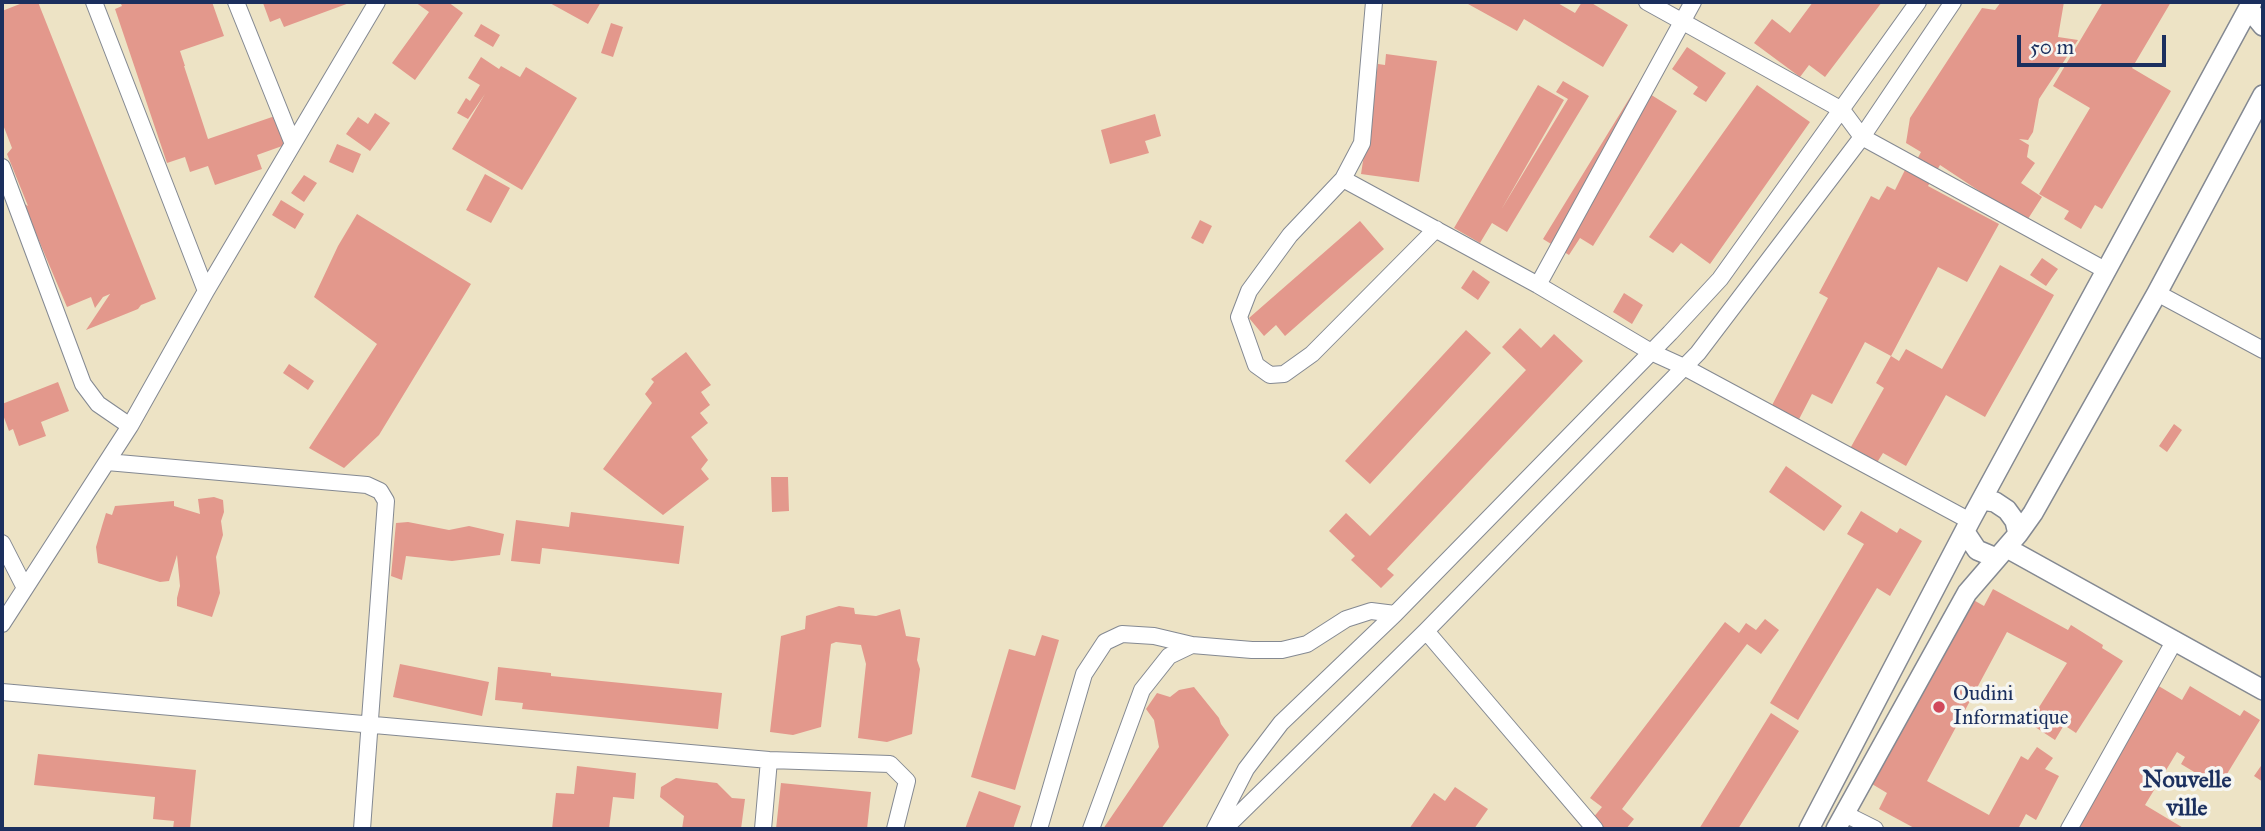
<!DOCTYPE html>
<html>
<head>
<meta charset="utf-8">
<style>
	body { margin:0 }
	#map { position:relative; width:2265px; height:831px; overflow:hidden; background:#ede3c5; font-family:"IM FELL Great Primer",serif }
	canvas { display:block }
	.frame { position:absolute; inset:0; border:4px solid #1b2f5e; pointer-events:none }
	.scale { position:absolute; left:2017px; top:35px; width:149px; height:32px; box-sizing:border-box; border:4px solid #1b2f5e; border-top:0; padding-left:9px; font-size:21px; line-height:24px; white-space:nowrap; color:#1b2f5e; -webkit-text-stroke:5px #f6f6f2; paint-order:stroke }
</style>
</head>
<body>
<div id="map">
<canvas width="2265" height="831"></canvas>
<div class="frame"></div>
<div class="scale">50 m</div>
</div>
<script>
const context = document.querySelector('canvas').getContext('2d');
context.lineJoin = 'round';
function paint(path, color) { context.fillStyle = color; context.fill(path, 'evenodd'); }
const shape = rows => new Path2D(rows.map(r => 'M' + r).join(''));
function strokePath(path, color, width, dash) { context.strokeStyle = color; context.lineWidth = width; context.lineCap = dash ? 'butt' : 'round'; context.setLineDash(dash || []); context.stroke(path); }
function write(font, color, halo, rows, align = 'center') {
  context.font = font + ' "IM FELL Great Primer",serif'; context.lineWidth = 7; context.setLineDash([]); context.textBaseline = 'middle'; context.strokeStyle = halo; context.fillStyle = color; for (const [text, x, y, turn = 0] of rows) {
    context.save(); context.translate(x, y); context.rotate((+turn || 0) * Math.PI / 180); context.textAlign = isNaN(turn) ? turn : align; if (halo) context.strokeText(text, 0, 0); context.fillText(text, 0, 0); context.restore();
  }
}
paint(shape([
	[25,2,38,2,156,299,141,305,138,309,86,330,110,294,103,297,95,308,91,297,67,307,23,203,28,206,7,154,12,148,2,122,4,104,2,99,2,11],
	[120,2,212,2,224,36,180,51,185,66,184,66,208,139,275,116,285,145,257,155,262,169,215,185,208,166,190,172,185,157,167,163,115,9,122,6],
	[265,2,352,2,284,27,280,18,270,22,263,3],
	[415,2,448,2,463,13,415,80,392,63,429,12],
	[548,2,601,2,588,24],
	[1469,2,1556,2,1575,13,1582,2,1590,2,1628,25,1603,67,1524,19,1517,31,1468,4],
	[1813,2,1882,2,1825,77,1809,65,1800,77,1754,43,1772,19,1790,33],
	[2001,2,2064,2,2058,37,2078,40,2039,99,2033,132,2028,140,2019,139,2029,145,2027,157,2035,163,2021,183,2042,197,2026,222,1940,165,1928,186,1999,224,1967,282,1938,267,1891,356,1865,342,1832,404,1812,394,1796,425,1769,411,1828,298,1819,293,1871,196,1879,200,1887,186,1895,190,1905,170,1910,173,1921,152,1906,143,1910,118,1982,8,1995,10],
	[2103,2,2171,2,2132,68,2171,91,2102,209,2095,205,2081,229,2064,219,2069,211,2039,194,2090,108,2053,86],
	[611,23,623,27,613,57,601,53],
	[481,24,500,35,493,47,474,36],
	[1687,47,1726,73,1706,102,1693,94,1698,87,1672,69],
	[1386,54,1437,61,1419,182,1361,174,1378,64,1385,65],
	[481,57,499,69,501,66,520,77,526,67,577,98,522,190,452,149,485,94,468,119,457,113,466,98,470,101,480,85,468,78],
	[1563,81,1589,96,1507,232,1492,223,1480,243,1454,228,1538,85,1564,100,1501,210,1568,99,1556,92],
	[1757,85,1810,122,1710,264,1681,243,1673,253,1649,237],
	[1637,86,1677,111,1593,246,1580,238,1569,255,1543,239],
	[375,113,390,123,370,151,346,134,358,117,368,124],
	[1155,114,1161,136,1145,141,1149,153,1110,164,1101,130],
	[337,144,361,154,353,173,329,162],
	[485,174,510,188,491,223,466,210],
	[304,175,317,183,304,202,291,193],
	[281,200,304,214,295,229,272,215],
	[357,214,471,284,379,435,344,468,309,448,377,344,314,297,338,246],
	[1200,220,1212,226,1203,244,1191,238],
	[1360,221,1384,249,1285,336,1276,325,1264,336,1249,318],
	[2042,258,2058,269,2046,286,2030,275],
	[2000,265,2054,295,1985,417,1946,395,1906,466,1883,453,1873,469,1847,454,1884,388,1876,383,1891,356,1899,361,1906,349,1942,369],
	[1473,270,1490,282,1478,300,1461,288],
	[1624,293,1643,305,1632,324,1613,312],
	[1520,328,1541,348,1554,334,1583,361,1387,569,1394,575,1381,588,1351,560,1355,556,1329,531,1346,513,1370,536,1526,370,1502,347],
	[1466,330,1491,353,1370,484,1345,461],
	[686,352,711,385,701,392,710,405,700,413,708,423,691,437,708,460,701,469,709,479,663,515,603,469,652,403,645,394,654,382,651,379],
	[289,364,314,381,308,390,283,373],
	[58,382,69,411,41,422,46,436,19,446,13,429,9,431,2,412,2,404],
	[2174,424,2182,430,2167,452,2159,446],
	[1786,466,1842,506,1824,531,1769,492],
	[771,477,788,477,789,511,772,512],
	[214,497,223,500,224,512,221,521,223,535,216,557,220,593,212,617,177,606,177,598,180,586,177,555,169,581,160,582,98,563,96,547,102,526,106,513,112,515,115,506,174,501,174,506,200,514,198,499],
	[1861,511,1897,533,1900,528,1922,541,1890,596,1877,588,1798,720,1770,703,1864,544,1847,534],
	[571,512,684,526,679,564,542,548,540,564,511,561,516,520,569,527],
	[408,522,449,530,469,526,504,534,500,555,452,561,406,556,402,580,391,576,396,523],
	[1993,589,2068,630,2071,625,2103,645,2102,648,2123,661,2076,733,2064,725,2055,740,2029,723,2067,663,2007,632,1927,781,1989,815,2021,756,2028,760,2037,747,2053,758,2045,769,2059,776,2036,820,2026,814,2018,829,1916,829,1879,809,1887,793,1872,784,1886,760,1883,758,1970,598,1984,606],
	[839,606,854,608,855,614,876,616,900,609,906,636,920,638,917,660,920,669,912,734,887,742,858,738,866,664,861,645,836,642,831,644,821,727,793,735,770,732,781,636,805,629,806,616],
	[1765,619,1779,630,1761,654,1747,644,1622,809,1634,819,1626,829,1605,829,1592,819,1602,807,1590,798,1725,622,1739,633,1746,623,1756,630],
	[1042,635,1059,640,1015,790,971,777,1009,649,1035,656],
	[400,664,489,682,482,716,393,697],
	[498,667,551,673,551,676,722,693,718,729,522,709,523,703,495,700],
	[2152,682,2182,700,2190,686,2240,716,2244,710,2260,720,2219,787,2181,764,2185,757,2177,752,2145,805,2185,829,2062,829],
	[1194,687,1219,718,1221,724,1229,735,1161,829,1103,829,1159,747,1154,720,1146,709,1157,693,1170,697,1179,690],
	[1771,713,1799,731,1738,829,1699,829],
	[38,754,196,770,190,829,173,829,174,821,153,819,155,797,34,785],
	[2263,763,2263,782,2254,776],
	[577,766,636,773,634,799,613,797,609,829,552,829,556,793,574,794],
	[676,778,717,783,732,798,745,799,741,829,682,829,684,816,660,797,661,787],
	[781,783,871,792,867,829,776,829],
	[1455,787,1488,809,1474,829,1409,829,1434,793,1445,801],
	[979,791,1021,806,1013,829,965,829]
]), '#e3988c');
const minor = shape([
	[94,2,206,291],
	[236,2,293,144],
	[1374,2,1362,143,1343,179,1290,235,1249,291,1239,317,1256,365,1270,375,1284,374,1312,354,1436,229],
	[1647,2,1842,110,1862,137,2105,270],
	[2,167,83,384,98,404,130,426],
	[1343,179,1538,285,1651,352,1684,367,1970,521],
	[1538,285,1693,2],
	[2157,293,2263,350],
	[107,462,367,485,380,491,386,501,362,829],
	[2,543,25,588],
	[2,624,130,426,206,291,377,2],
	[1426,631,1595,829],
	[2,692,769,760,890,764,907,781,895,829],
	[1845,814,1875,829],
	[763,829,769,760],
	[1039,829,1084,674,1105,642,1122,634,1154,636,1192,645],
	[1091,829,1142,690,1169,656,1192,645,1252,650,1282,650,1307,644,1346,619,1371,611,1395,614],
	[1215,829,1246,769,1281,723,1395,614,1670,333,1720,279,1918,2],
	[1224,829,1426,631,1698,353,1862,137,1953,2],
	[2069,829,2175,640]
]);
const tertiary = shape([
	[2249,9,2263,26],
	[1982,500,1995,502,2007,510,2015,521,2018,534],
	[1965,532,1977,550,1996,558],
	[2007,548,2263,690],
	[1809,829,1970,521,2252,2],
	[1836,829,1967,593,2018,534,2033,513,2157,293,2263,95]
]);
strokePath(minor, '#848992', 18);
strokePath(tertiary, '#848992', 22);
strokePath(minor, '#fff', 16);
strokePath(tertiary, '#fff', 19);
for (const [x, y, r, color] of [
	[1939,707,7,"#d1495b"]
]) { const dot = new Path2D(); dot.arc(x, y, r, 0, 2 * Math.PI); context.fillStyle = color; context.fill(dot); strokePath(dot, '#f6f6f2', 2.5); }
write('21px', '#1b2f5e', '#f6f6f2', [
	["Oudini",1953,695],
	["Informatique",1953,719]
], 'left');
write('bold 24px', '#1b2f5e', '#f6f6f2', [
	["Nouvelle",2187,781],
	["ville",2187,809]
]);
</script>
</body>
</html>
